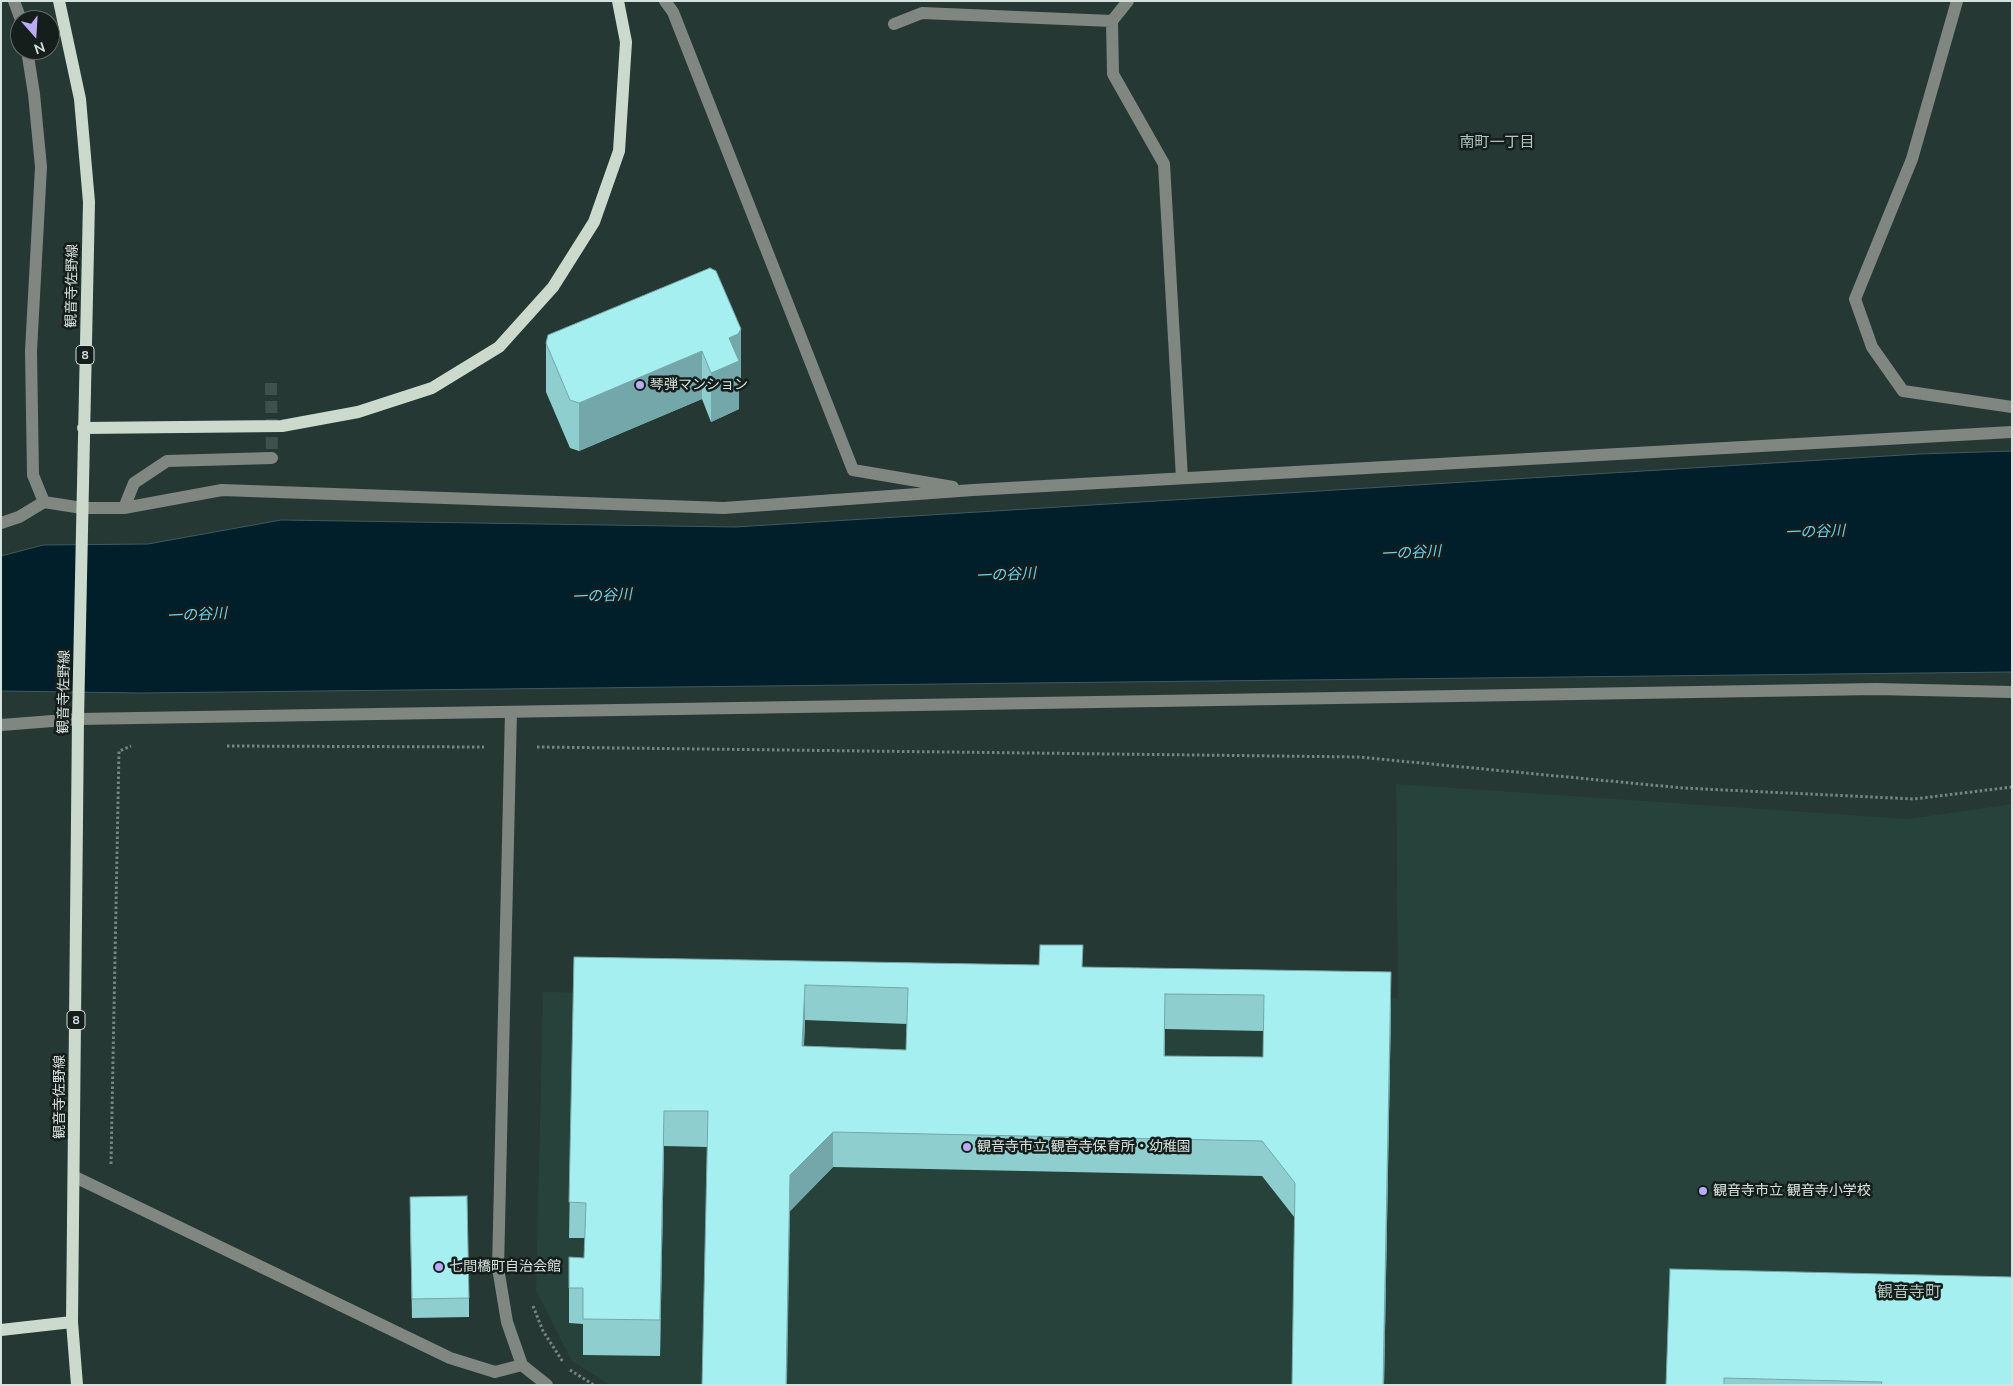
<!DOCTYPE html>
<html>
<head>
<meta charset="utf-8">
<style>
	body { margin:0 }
	#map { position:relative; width:2013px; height:1386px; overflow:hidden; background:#253833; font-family:Mulish,sans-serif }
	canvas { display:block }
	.frame { position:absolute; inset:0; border:2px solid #d5e1dd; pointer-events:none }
	.north { position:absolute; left:10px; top:10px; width:50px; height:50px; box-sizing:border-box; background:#151e1b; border:1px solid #626c69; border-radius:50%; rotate:161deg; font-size:14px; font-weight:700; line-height:20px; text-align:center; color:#d5e1dd }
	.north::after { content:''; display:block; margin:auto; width:18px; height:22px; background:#b9abf7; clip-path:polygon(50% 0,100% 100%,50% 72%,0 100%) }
</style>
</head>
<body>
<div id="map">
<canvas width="2013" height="1386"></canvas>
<div class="frame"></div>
<div class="north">N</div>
</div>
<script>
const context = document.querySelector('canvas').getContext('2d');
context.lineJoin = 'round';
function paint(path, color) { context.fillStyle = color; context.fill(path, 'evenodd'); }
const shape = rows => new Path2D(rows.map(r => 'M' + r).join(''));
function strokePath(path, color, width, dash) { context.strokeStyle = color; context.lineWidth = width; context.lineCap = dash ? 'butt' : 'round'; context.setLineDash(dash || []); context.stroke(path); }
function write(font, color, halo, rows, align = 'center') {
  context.font = font + ' Mulish,"Noto Sans JP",sans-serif'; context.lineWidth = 5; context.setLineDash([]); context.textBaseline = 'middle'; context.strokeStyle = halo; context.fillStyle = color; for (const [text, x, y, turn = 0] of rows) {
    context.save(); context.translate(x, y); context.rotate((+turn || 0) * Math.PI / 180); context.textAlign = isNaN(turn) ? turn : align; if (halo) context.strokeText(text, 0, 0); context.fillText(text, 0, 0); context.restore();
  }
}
paint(shape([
	[1396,784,1908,819,2012,804,2012,1385,610,1385,572,1361,536,1291,543,992,1082,1002,1398,998]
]), '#26423a');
const water = shape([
	[2012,451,2012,672,141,693,1,691,1,556,43,545,148,544,281,520,735,527,1919,454,2012,451]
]);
paint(water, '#001f2a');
strokePath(water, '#405960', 1);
strokePath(shape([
	[271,383,272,458]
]), '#3f514c', 12, [12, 6]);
strokePath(shape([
	[227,746,484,747],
	[537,747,1358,757,1683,788,1914,799,2012,787],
	[111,1164,119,751,131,746],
	[533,1306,543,1331,563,1362],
	[570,1370,594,1385]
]), '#758581', 3, [2.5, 2.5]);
strokePath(shape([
	[14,1,21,20],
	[665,1,673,12,853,470,953,487],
	[1128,1,1112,21,1113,74,1164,164,1182,478],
	[1957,1,1912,159,1855,299,1872,347,1903,391,2012,407],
	[894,24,922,13,1112,21],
	[27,50,34,94,41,167,31,351,33,475,44,502,82,508,124,508,222,490,724,508,973,490,2012,432],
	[124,508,134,483,167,461,272,458],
	[1,523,19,517,44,502],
	[511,712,498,1268,507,1322,522,1365],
	[1,725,78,719,1876,689,2012,692],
	[75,1177,450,1358,495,1372,522,1365,547,1385]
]), '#808781', 12);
strokePath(shape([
	[59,1,80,99,89,202,78,719,72,1322,77,1385],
	[83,428,282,426,358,412,432,388,499,347,553,287,594,222,619,151,626,42,618,1],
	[1,1330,72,1322]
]), '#ccdace', 12);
paint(shape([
	[710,268,741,377,739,380,739,409,711,422,702,399,579,451,570,448,546,392,546,343],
	[574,957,1083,967,1391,1007,1384,1385,1292,1385,1295,1218,1262,1176,833,1167,790,1211,707,1147,664,1146,660,1356,583,1355,583,1324,569,1323,569,1288,584,1258,585,1238,569,1238],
	[805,1020,907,1024,906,1050,804,1046],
	[1165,1029,1263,1031,1263,1057,1165,1056],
	[410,1216,469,1298,469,1317,412,1318],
	[2012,1277,2012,1385,1666,1385]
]), '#8fcecf');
paint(shape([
	[741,329,741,377,739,380,739,409,711,422,711,373,729,338],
	[702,351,702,399,579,451,579,403],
	[1391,972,1391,1007,1384,1385,1383,1385],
	[805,985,805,1020,802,1082,802,1046],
	[1165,994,1165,1029,1164,1092,1164,1056],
	[664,1111,664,1146,660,1356,660,1320],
	[833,1132,833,1167,790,1211,787,1385,786,1385,790,1175]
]), '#74a7a9');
const building = shape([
	[710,268,716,271,741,329,738,334,729,338,739,361,711,373,702,351,579,403,570,400,546,343,548,335,710,268],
	[1040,945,1083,945,1082,967,1391,972,1383,1385,1292,1385,1295,1183,1262,1141,833,1132,790,1175,786,1385,702,1385,708,1111,664,1111,660,1320,583,1319,583,1288,569,1288,569,1257,584,1258,586,1203,569,1202,574,957,1039,965,1040,945],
	[805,985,908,988,906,1050,802,1046,805,985],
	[1165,994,1264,995,1263,1057,1164,1056,1165,994],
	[467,1196,469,1298,412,1299,410,1197,467,1196],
	[1670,1269,2012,1277,2012,1385,1881,1385,1882,1382,1724,1378,1724,1385,1666,1385,1670,1269]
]);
paint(building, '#a6eff1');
strokePath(building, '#74a7a9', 1);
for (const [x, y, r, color] of [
	[640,385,5,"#b9abf7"],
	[967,1147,5,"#b9abf7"],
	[1703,1191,5,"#b9abf7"],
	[439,1267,5,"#b9abf7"]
]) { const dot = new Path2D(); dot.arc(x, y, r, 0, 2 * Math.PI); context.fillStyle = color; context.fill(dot); strokePath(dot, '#151e1b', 2); }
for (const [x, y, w] of [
	[85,355,18],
	[76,1020,18]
]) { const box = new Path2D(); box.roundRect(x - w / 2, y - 9.5, w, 19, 4); context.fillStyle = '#151e1b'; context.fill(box); strokePath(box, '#d5e1dd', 1); }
write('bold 12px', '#d5e1dd', null, [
	["8",85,355],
	["8",76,1020]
]);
write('14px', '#d5e1dd', '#151e1b', [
	["観音寺佐野線",72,286,-89],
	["観音寺佐野線",64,692,-89],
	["観音寺佐野線",60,1097,-90]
]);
write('14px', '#d5e1dd', '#151e1b', [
	["琴弾マンション",650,385],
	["観音寺市立 観音寺保育所・幼稚園",977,1147],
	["観音寺市立 観音寺小学校",1713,1191],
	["七間橋町自治会館",449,1267]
], 'left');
write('15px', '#b0c6bf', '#151e1b', [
	["南町一丁目",1497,142]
]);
write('italic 15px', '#6ed0f0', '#151e1b', [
	["一の谷川",1815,532,-2],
	["一の谷川",1411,553,-3],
	["一の谷川",1006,575,-3],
	["一の谷川",602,596,-3],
	["一の谷川",197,615,-3]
]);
write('16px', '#b0c6bf', '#151e1b', [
	["観音寺町",1909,1292]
]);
</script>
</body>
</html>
